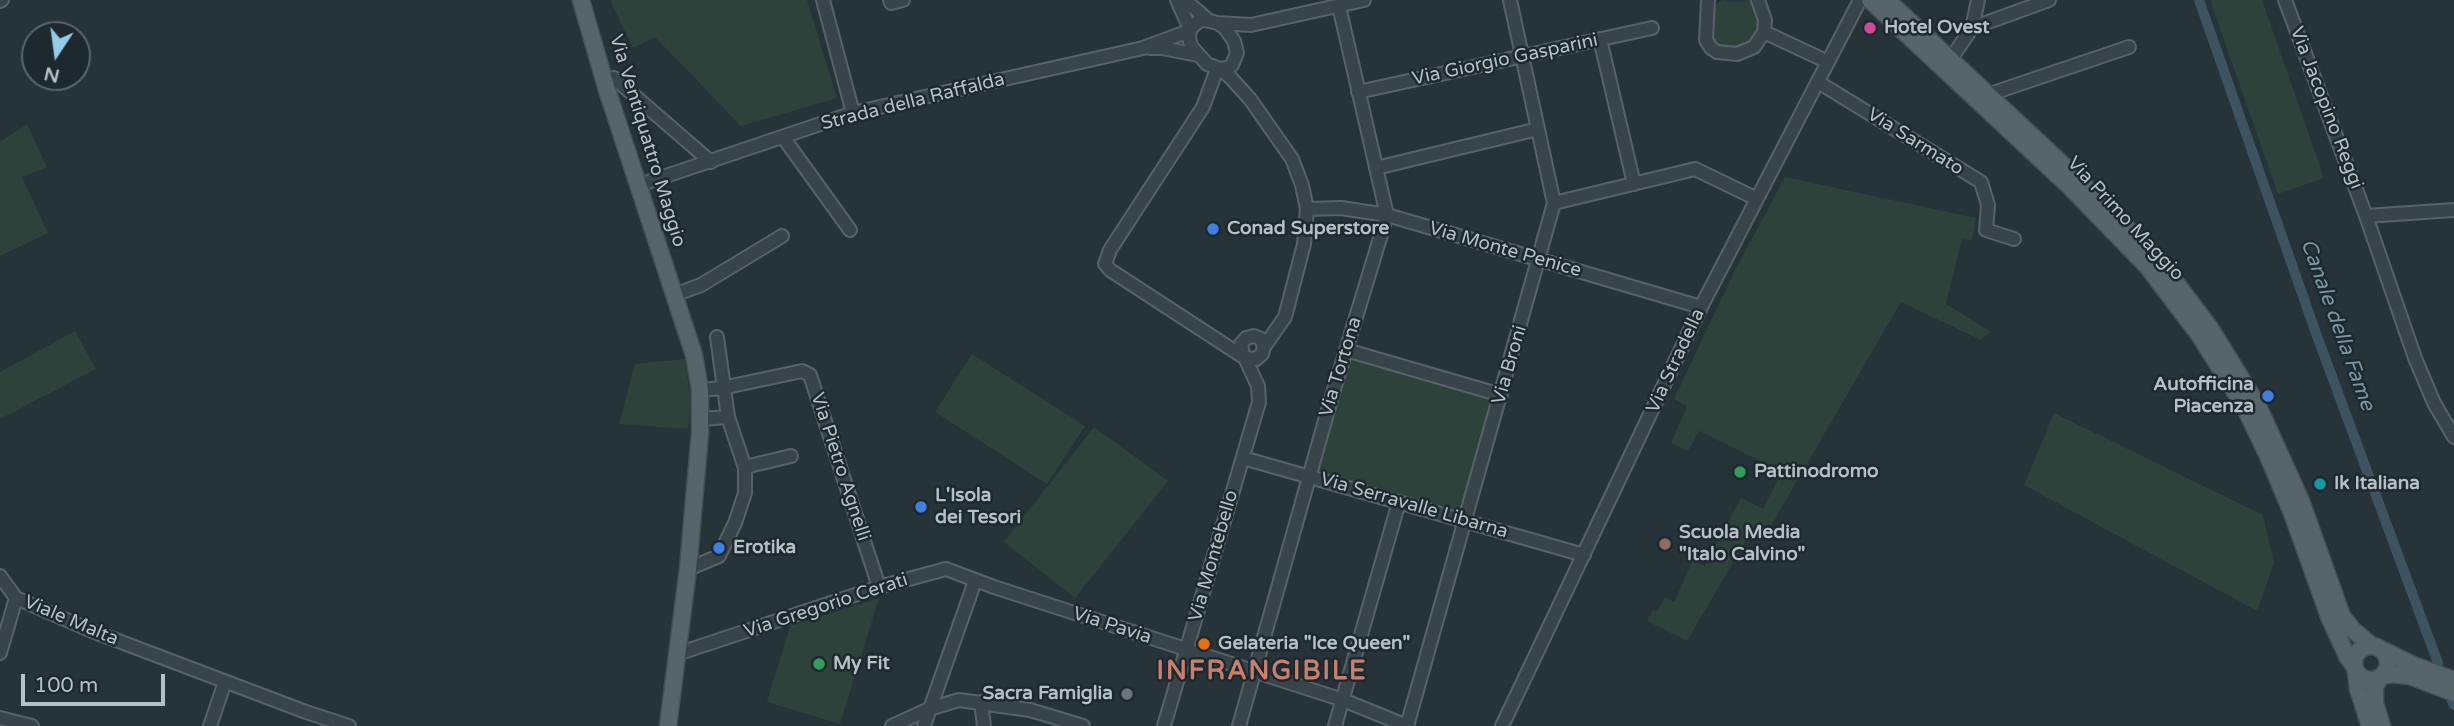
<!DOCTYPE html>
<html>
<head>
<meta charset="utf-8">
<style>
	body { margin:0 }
	#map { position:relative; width:2454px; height:726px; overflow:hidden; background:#263339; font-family:"Varela Round",sans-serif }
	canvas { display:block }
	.north { position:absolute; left:21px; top:21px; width:70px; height:70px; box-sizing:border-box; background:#1e292f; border:2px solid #5a656b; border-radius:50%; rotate:193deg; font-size:19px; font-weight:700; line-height:28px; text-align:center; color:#b5bfc5 }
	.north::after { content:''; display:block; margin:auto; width:24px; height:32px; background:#94cbeb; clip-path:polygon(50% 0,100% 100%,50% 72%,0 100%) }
	.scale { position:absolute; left:21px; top:674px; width:144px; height:32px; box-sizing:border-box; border:4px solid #b5bfc5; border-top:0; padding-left:9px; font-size:21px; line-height:24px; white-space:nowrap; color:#b5bfc5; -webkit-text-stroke:5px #1e292f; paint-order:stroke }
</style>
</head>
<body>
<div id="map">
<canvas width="2454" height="726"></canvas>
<div class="north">N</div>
<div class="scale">100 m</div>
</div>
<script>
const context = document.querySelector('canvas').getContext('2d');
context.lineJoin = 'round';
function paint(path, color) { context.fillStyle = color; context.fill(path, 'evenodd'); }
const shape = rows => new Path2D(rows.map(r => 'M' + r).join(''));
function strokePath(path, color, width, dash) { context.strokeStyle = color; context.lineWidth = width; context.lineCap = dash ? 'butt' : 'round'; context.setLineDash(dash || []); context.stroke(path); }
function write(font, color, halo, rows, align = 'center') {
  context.font = font + ' "Varela Round",sans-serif'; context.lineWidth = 5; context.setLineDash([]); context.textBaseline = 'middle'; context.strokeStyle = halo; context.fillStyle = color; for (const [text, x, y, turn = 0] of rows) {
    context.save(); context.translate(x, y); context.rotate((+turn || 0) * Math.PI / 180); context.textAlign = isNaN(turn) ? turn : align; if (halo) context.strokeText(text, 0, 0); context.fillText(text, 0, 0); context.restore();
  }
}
paint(shape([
	[610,0,807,0,837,98,741,126,655,37,633,48],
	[1722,0,1732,2,1749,0,1754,4,1760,22,1755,35,1746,44,1725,49,1717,46,1711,38,1713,6],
	[2210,0,2262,0,2324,178,2278,194],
	[27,124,47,167,22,177,48,233,0,256,0,142],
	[1785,177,1976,218,1972,240,1962,239,1946,304,1991,332,1981,340,1901,302,1765,536,1752,530,1687,641,1647,621,1653,610,1658,611,1665,597,1674,602,1693,560,1705,566,1741,498,1763,509,1782,472,1699,431,1688,451,1671,443,1687,406,1674,399,1735,270],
	[75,331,96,369,0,419,0,372],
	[972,354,1085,426,1047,484,935,412],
	[1348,356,1496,399,1462,516,1315,475],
	[685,359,691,403,688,429,619,424,635,364],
	[2054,413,2263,515,2274,563,2257,611,2024,485],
	[1094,427,1168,481,1075,598,1004,542],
	[879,598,840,724,767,702,790,626]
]), '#2e423c');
strokePath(shape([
	[2199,0,2317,336,2438,663],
	[2452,701,2454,705]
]), '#3d5460', 10);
const minor = shape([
	[823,0,853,113],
	[890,0,891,3,903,0],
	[1177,0,1190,29],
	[1185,0,1208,20],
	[1708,0,1706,40,1711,48,1717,52,1737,54,1754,47,1764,32,1765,20,1758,0],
	[2285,0,2366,216,2415,358,2434,403,2454,437],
	[0,1,2,0],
	[1205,20,1218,23,1225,28,1234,41,1237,53,1232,65,1227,68,1220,69,1207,64,1191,46,1189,38,1190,29,1199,21,1205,20],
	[1218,23,1251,25,1364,0],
	[1972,28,2049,0],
	[1764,32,1828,62],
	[1600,39,1634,184],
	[1150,48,1162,48,1198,55],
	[1950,60,1972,28,1978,0],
	[1217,69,1203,107,1110,250,1105,264,1110,270,1245,358,1256,359,1262,354,1264,347,1261,339,1254,336,1246,338,1241,344,1243,355],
	[1220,69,1230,77,1250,99,1292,159,1302,185,1307,209,1304,244,1285,317,1264,347],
	[614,78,711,162],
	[1818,82,1981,182,1988,205,1986,230,2014,239],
	[1358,92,1652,28],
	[1987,95,2129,47],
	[783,137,850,230],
	[1376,168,1538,129],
	[648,182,853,113,1143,48,1189,31],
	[1554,203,1695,169,1757,199],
	[1307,209,1341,208,1387,215,1701,307],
	[2366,216,2454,210],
	[674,295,701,285,782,236],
	[1346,350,1501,395],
	[700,390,722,388,802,371,810,375,879,587],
	[701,419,728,417],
	[1243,458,1584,555],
	[745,467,791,456],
	[688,569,719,556,735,523,745,493,745,468,728,417,717,337],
	[0,576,16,598,92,631,306,712,349,726],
	[0,653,16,598],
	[677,654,879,587,946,569,994,587,1343,700,1407,726],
	[981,702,984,726],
	[0,718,32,726],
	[210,726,225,682],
	[892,726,929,709,959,700,1030,710,1083,726],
	[924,726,975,581],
	[1164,726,1259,402,1258,386,1245,358],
	[1239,726,1330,403,1387,215,1339,6],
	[1335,726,1399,502],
	[1407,726,1554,203,1510,0],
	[1502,726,1701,307,1860,0]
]);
const major = shape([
	[581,0,607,90,694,355,700,390,700,433,688,569,668,726],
	[1870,0,2069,186,2147,266,2200,336,2245,408,2268,456,2292,513,2330,619,2347,656,2354,666],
	[1887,0,2078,179,2158,259,2210,328,2257,404,2278,450,2301,501,2342,616,2353,630,2371,645],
	'2354 663a17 17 0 1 1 34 0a17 17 0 1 1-34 0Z',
	[2385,651,2413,665,2454,680],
	[2356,671,2358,689,2370,726],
	[2383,676,2392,674,2410,676,2454,693],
	[2379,679,2375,687,2375,703,2382,726]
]);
strokePath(minor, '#576268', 16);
strokePath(major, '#455056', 19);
strokePath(minor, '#39444a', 12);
strokePath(major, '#57646a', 16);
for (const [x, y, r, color] of [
	[1870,28,7,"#d1479c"],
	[1213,229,7,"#3f7fe0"],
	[2268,396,7,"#3f7fe0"],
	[1740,472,7,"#2e9e5b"],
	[2320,484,7,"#0f9aa8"],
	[921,507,7,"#3f7fe0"],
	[1665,544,7,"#8d6e63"],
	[719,548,7,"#3f7fe0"],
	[1204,644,7,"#e8710a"],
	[819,664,7,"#2e9e5b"],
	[1127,694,7,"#6b7280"]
]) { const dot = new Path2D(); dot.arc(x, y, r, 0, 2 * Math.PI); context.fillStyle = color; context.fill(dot); strokePath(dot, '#1e292f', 2.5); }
write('bold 19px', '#b5bfc5', '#1e292f', [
	["Hotel Ovest",1884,28],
	["Conad Superstore",1227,229],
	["Autofficina",2254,385,"right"],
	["Piacenza",2254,407,"right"],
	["Pattinodromo",1754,472],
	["Ik Italiana",2334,484],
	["L'Isola",935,496],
	["dei Tesori",935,518],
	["Scuola Media",1679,533],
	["\"Italo Calvino\"",1679,555],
	["Erotika",733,548],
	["Gelateria \"Ice Queen\"",1218,644],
	["My Fit",833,664],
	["Sacra Famiglia",1113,694,"right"]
], 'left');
write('19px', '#b5bfc5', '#1e292f', [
	["Via Giorgio Gasparini",1505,60,-12],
	["Strada della Raffalda",913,102,-14],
	["Via Jacopino Reggi",2326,108,69],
	["Via Ventiquattro Maggio",647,141,73],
	["Via Sarmato",1915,142,32],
	["Via Primo Maggio",2125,219,47],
	["Via Monte Penice",1505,250,16],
	["Via Stradella",1676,361,-65],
	["Via Broni",1510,365,-74],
	["Via Tortona",1341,367,-73],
	["Via Pietro Agnelli",840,467,72],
	["Via Serravalle Libarna",1414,506,16],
	["Via Montebello",1214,556,-74],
	["Via Gregorio Cerati",826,606,-18],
	["Viale Malta",71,621,23],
	["Via Pavia",1112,626,18]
]);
write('italic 21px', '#7996a5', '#1e292f', [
	["Canale della Fame",2337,325,70]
]);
context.letterSpacing = '2px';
write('bold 26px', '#c77f6e', '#1e292f', [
	["INFRANGIBILE",1262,672]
]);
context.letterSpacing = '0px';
</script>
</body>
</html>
